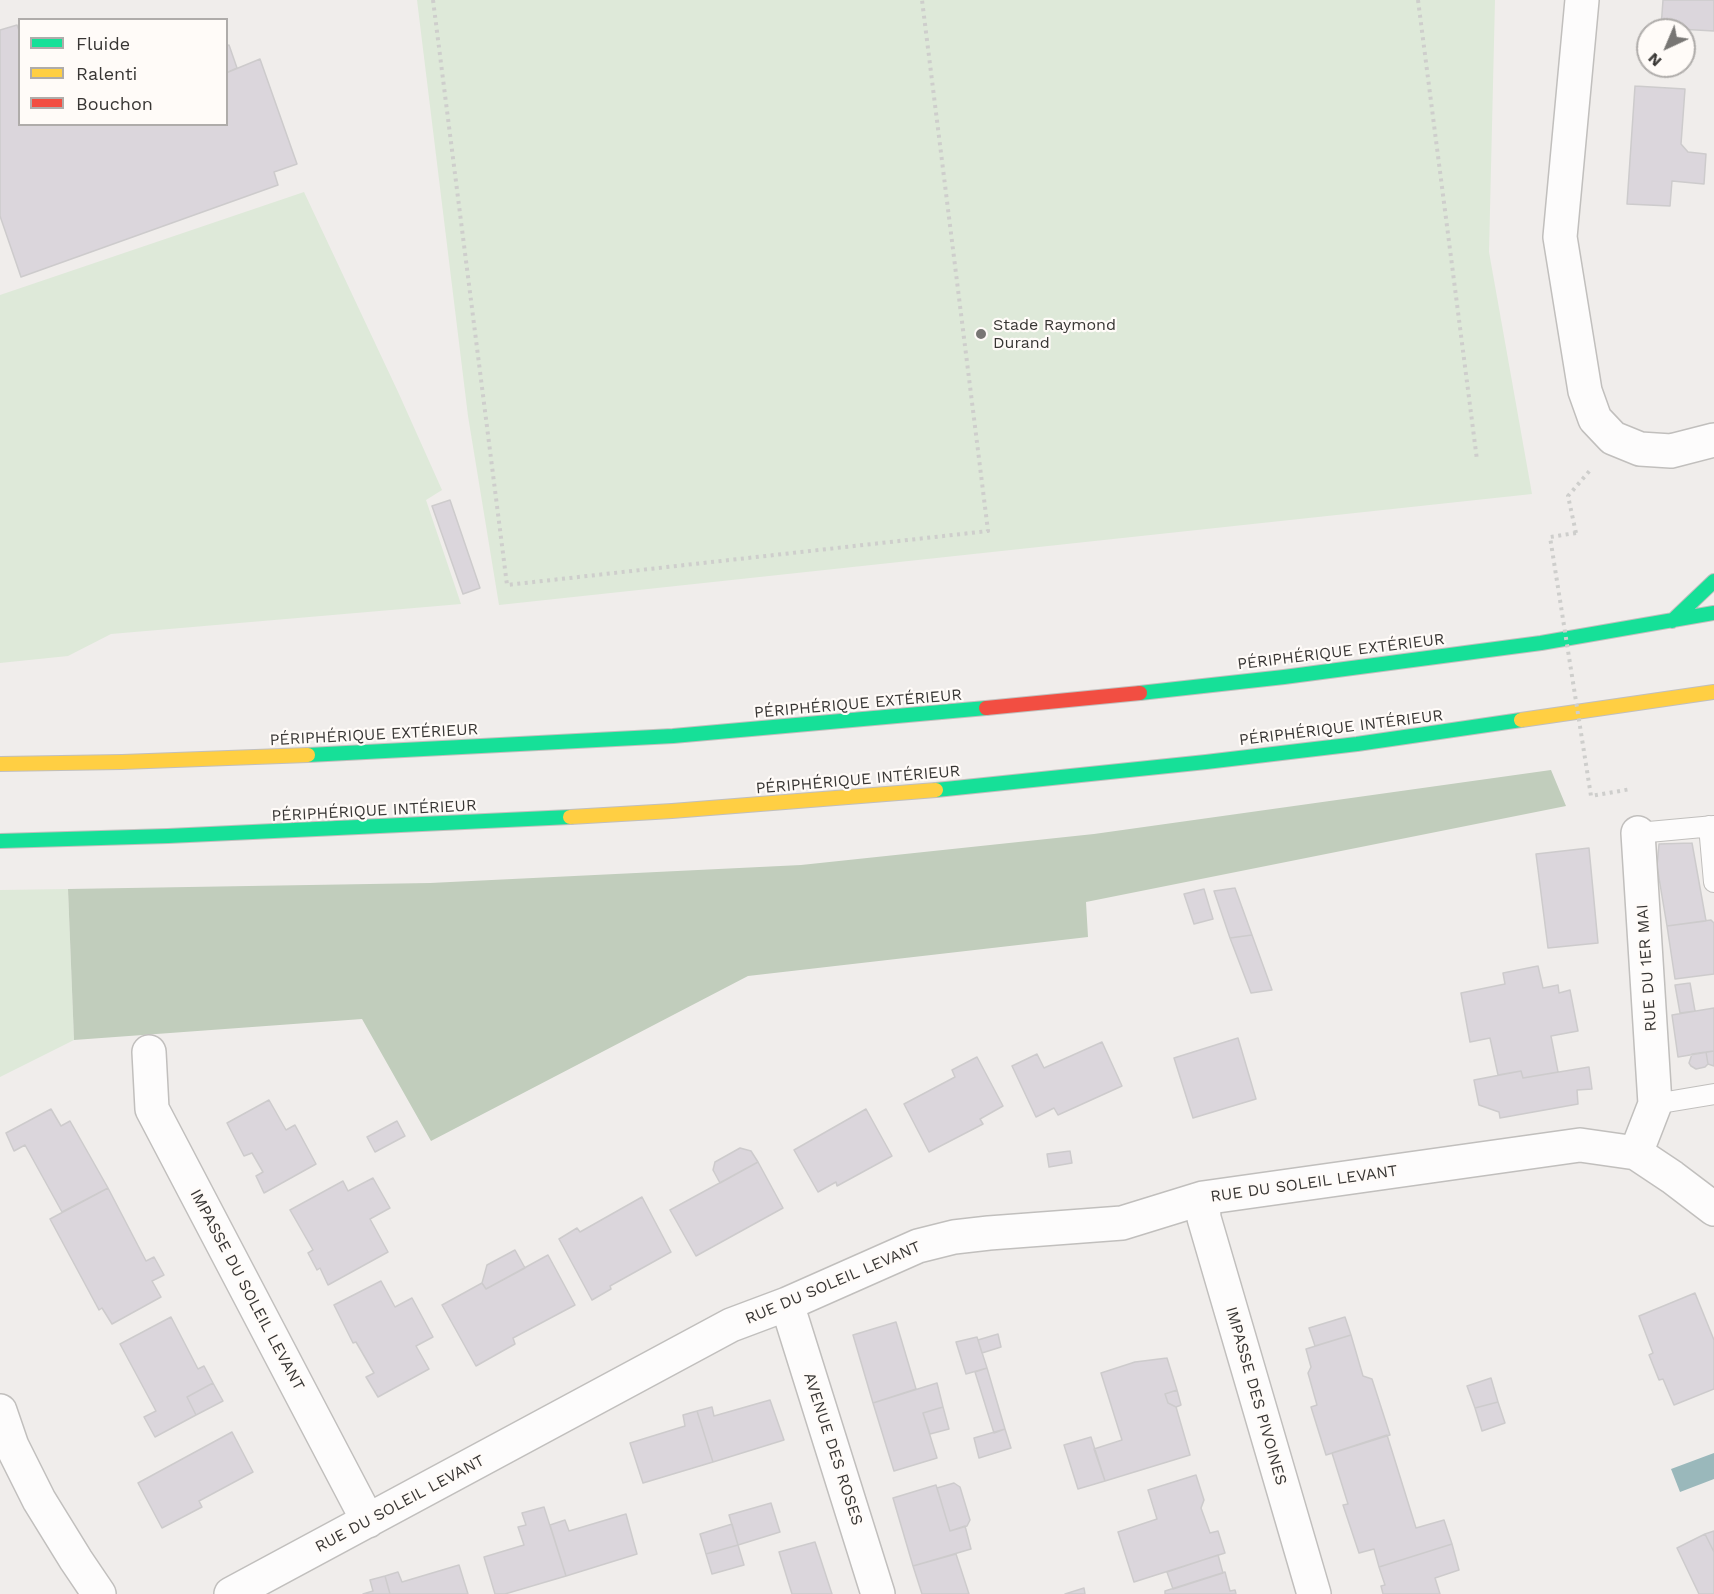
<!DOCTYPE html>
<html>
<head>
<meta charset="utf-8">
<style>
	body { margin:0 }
	#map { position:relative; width:1714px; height:1594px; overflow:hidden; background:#f0edeb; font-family:"Work Sans",sans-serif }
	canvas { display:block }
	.legend { position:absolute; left:18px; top:18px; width:210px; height:108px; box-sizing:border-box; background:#fffbf8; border:2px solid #afacaa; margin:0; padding:8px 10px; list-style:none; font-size:18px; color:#383634 }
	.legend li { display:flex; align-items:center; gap:12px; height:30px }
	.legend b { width:30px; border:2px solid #afacaa }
	.north { position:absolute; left:1636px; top:18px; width:60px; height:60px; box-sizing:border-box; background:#fffbf8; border:2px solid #afacaa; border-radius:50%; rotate:224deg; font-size:16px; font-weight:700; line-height:24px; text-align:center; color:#383634 }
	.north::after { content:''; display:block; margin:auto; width:21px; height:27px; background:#787674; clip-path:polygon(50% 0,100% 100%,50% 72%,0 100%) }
</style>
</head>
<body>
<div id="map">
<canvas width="1714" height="1594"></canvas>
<ul class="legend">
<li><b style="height:8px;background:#16e098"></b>Fluide</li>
<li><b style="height:8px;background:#ffcf43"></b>Ralenti</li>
<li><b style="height:8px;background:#f24e42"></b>Bouchon</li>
</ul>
<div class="north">N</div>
</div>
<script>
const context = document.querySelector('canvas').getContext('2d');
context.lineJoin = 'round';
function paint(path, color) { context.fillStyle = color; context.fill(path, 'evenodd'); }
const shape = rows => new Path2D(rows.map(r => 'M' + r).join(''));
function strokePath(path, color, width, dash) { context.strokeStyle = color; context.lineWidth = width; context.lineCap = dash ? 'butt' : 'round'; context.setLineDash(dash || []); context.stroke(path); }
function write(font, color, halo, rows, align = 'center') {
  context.font = font + ' "Work Sans",sans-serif'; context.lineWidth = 4.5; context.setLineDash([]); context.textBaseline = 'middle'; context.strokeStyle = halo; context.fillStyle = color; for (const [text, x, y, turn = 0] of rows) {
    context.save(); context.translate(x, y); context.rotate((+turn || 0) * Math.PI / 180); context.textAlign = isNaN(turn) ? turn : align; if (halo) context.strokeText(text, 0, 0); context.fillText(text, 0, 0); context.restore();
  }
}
paint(shape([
	[417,0,1495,0,1489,252,1532,494,499,605,468,416],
	[304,192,399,394,442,490,426,500,461,604,111,634,68,656,0,663,0,295],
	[68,889,74,1040,0,1077,0,890]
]), '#dee9d9');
paint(shape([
	[1551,770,1566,806,1086,902,1088,937,748,976,431,1141,362,1019,74,1040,68,889,430,883,801,865,1094,834]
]), '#c1cdbc');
paint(shape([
	[1714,1453,1714,1479,1680,1492,1671,1469]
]), '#9ab8bb');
const building = shape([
	[1663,0,1714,0,1714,31,1661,28,1663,0],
	[17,25,20,33,20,124,226,124,226,73,260,59,297,164,274,172,278,185,21,277,0,216,0,30,17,25],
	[229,45,237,68,226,73,226,46,229,45],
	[1635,86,1685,89,1681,144,1688,152,1706,154,1704,184,1672,181,1670,206,1627,204,1635,86],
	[450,500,480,588,463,594,432,506,450,500],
	[1692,843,1706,921,1667,926,1657,866,1659,844,1692,843],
	[1589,848,1598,943,1548,948,1536,854,1589,848],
	[1235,888,1252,935,1230,938,1214,891,1235,888],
	[1204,889,1213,919,1194,924,1184,894,1204,889],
	[1711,920,1714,923,1714,974,1675,979,1667,926,1711,920],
	[1252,935,1272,990,1251,993,1230,938,1252,935],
	[1538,966,1543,988,1558,985,1559,993,1570,990,1578,1031,1551,1036,1558,1072,1523,1078,1521,1071,1498,1075,1490,1038,1470,1042,1461,993,1505,984,1503,973,1538,966],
	[1690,983,1695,1011,1680,1013,1675,985,1690,983],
	[1714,1008,1714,1051,1678,1057,1672,1015,1714,1008],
	[1238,1038,1256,1099,1193,1118,1174,1058,1238,1038],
	[1102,1042,1122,1086,1058,1115,1054,1108,1036,1117,1012,1066,1037,1054,1044,1068,1102,1042],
	[1714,1051,1714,1066,1708,1064,1706,1052,1714,1051],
	[1706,1052,1708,1064,1705,1067,1696,1069,1691,1066,1689,1063,1692,1054,1706,1052],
	[977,1057,1003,1106,980,1119,983,1124,929,1152,904,1104,955,1077,952,1070,977,1057],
	[1589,1067,1592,1089,1577,1090,1578,1104,1500,1118,1499,1112,1479,1105,1474,1080,1521,1071,1523,1078,1589,1067],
	[269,1100,286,1130,295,1125,316,1164,264,1193,256,1176,263,1172,252,1153,244,1156,227,1123,269,1100],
	[51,1109,61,1126,70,1121,108,1188,62,1212,25,1145,14,1151,6,1133,51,1109],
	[866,1109,892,1156,837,1186,836,1182,818,1192,794,1150,866,1109],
	[397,1121,405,1136,375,1152,367,1137,397,1121],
	[740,1148,751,1151,758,1162,720,1183,713,1170,715,1162,740,1148],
	[1070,1151,1072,1163,1049,1167,1047,1154,1070,1151],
	[758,1162,783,1208,696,1256,670,1210,758,1162],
	[373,1178,390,1208,370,1219,388,1252,328,1285,320,1268,317,1270,308,1253,313,1250,290,1210,343,1181,348,1191,373,1178],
	[108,1188,146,1261,154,1257,164,1275,152,1281,161,1297,112,1324,102,1308,99,1310,50,1219,108,1188],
	[642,1197,671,1252,610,1286,611,1289,592,1300,559,1239,577,1228,580,1232,642,1197],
	[515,1250,525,1268,486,1289,482,1283,487,1265,515,1250],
	[548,1255,575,1305,513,1338,515,1344,476,1366,442,1305,482,1283,486,1289,548,1255],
	[381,1281,395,1307,412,1298,433,1337,416,1346,429,1369,378,1397,366,1377,374,1373,356,1342,353,1343,334,1305,381,1281],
	[1695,1293,1714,1340,1714,1389,1674,1405,1663,1379,1659,1380,1649,1355,1653,1353,1639,1316,1695,1293],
	[171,1317,198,1369,204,1366,213,1383,187,1397,196,1415,155,1437,144,1417,156,1411,120,1344,171,1317],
	[1345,1317,1351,1335,1315,1346,1309,1328,1345,1317],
	[896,1322,916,1389,873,1403,853,1335,896,1322],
	[998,1334,1001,1347,982,1353,978,1340,998,1334],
	[1351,1335,1363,1376,1372,1379,1390,1435,1326,1455,1311,1407,1317,1405,1308,1373,1311,1367,1306,1349,1351,1335],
	[977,1337,987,1368,966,1374,956,1342,977,1337],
	[1167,1358,1177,1390,1165,1394,1168,1403,1176,1407,1190,1455,1105,1481,1094,1449,1122,1440,1101,1373,1135,1362,1167,1358],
	[987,1368,1005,1429,994,1433,975,1372,987,1368],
	[1491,1378,1498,1402,1475,1408,1467,1386,1491,1378],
	[213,1383,223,1401,196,1415,187,1397,213,1383],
	[937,1383,943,1407,923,1413,937,1458,894,1471,873,1403,937,1383],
	[1177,1390,1181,1405,1176,1407,1168,1403,1165,1394,1177,1390],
	[770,1400,784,1440,713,1462,697,1411,712,1407,714,1416,770,1400],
	[1498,1402,1505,1423,1482,1431,1475,1408,1498,1402],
	[943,1407,949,1429,930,1434,923,1413,943,1407],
	[697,1411,713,1462,643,1483,630,1443,685,1426,683,1415,697,1411],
	[1005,1429,1011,1448,979,1458,974,1438,1005,1429],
	[232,1432,253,1472,199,1501,202,1507,162,1528,138,1483,232,1432],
	[1387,1435,1416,1528,1444,1520,1452,1544,1379,1567,1374,1549,1359,1553,1343,1505,1348,1504,1332,1453,1387,1435],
	[1091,1437,1105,1481,1078,1489,1064,1445,1091,1437],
	[1196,1475,1204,1500,1201,1508,1210,1533,1218,1531,1225,1553,1134,1582,1118,1532,1157,1519,1148,1490,1196,1475],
	[954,1483,960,1487,970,1520,967,1526,950,1531,937,1488,954,1483],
	[936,1485,950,1531,965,1526,971,1549,913,1566,893,1498,936,1485],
	[771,1503,780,1532,738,1545,729,1515,771,1503],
	[544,1507,566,1576,505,1594,495,1594,484,1557,524,1545,518,1527,526,1525,522,1513,544,1507],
	[626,1514,637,1554,566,1576,550,1525,565,1520,569,1531,626,1514],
	[732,1524,738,1545,706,1554,700,1534,732,1524],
	[1714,1531,1714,1552,1705,1534,1714,1531],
	[1705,1534,1714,1552,1714,1594,1699,1594,1677,1548,1705,1534],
	[815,1542,832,1594,792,1594,779,1552,815,1542],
	[1452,1544,1459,1570,1435,1578,1440,1594,1383,1594,1381,1586,1385,1585,1379,1567,1452,1544],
	[738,1545,744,1565,712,1574,706,1554,738,1545],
	[956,1554,969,1594,922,1594,913,1566,956,1554],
	[1218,1555,1223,1573,1173,1589,1167,1572,1218,1555],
	[459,1565,468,1594,390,1594,385,1576,398,1572,402,1582,459,1565],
	[1225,1572,1230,1591,1235,1590,1236,1594,1165,1594,1165,1591,1225,1572],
	[385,1576,390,1594,363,1594,373,1591,370,1580,385,1576],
	[1084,1588,1085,1594,1065,1594,1084,1588]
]);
paint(building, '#dbd6dc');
strokePath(building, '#cdcbcc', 1.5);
const lane = shape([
	[1709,826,1714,882],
	[1638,833,1714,826],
	[1655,1104,1714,1094]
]);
const street = shape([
	[1582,0,1560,237,1585,391,1595,419,1613,438,1640,449,1671,451,1714,440],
	[1638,833,1655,1104,1636,1153,1672,1177,1714,1209],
	[149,1052,152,1109,368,1521],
	[1203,1198,1204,1218,1314,1594],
	[787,1304,878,1594],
	[0,1411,12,1446,39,1500,76,1560,99,1594],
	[231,1594,731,1325,787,1304,918,1246,954,1237,989,1233,1122,1223,1203,1198,1580,1145,1636,1153]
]);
const fast = shape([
	[1672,621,1714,581],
	[1140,693,1284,677,1541,643,1714,613],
	[308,755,673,736,986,708],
	[936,790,1206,762,1357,744,1521,720],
	[0,841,168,836,570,817]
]);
const slow = shape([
	[1521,720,1714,692],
	[0,764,122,762,308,755],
	[570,817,672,811,936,790]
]);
const jam = shape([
	[986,708,1140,693]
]);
strokePath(lane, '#c1bfbd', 22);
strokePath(street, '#c1bfbd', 36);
strokePath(fast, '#c1bfbd', 16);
strokePath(slow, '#c1bfbd', 16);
strokePath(jam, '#c1bfbd', 16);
strokePath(shape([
	[433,0,507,585,988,531,922,0],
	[1418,0,1477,460],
	[1576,533,1568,496,1592,468]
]), '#cececc', 4, [3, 4.5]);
strokePath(lane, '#fdfcfc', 20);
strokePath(street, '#fdfcfc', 33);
strokePath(fast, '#16e098', 14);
strokePath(slow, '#ffcf43', 14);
strokePath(jam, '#f24e42', 14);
strokePath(shape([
	[1576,533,1550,537,1591,796,1631,789]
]), '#cececc', 4, [3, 4.5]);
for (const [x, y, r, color] of [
	[981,334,6,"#787674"]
]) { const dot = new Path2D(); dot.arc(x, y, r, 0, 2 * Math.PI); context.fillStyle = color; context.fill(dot); strokePath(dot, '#fffbf8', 2); }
write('16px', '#383634', '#fffbf8', [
	["Stade Raymond",993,325],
	["Durand",993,343]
], 'left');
write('16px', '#383634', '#fffbf8', [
	["PÉRIPHÉRIQUE EXTÉRIEUR",1341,652,-7],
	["PÉRIPHÉRIQUE EXTÉRIEUR",858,704,-5],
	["PÉRIPHÉRIQUE INTÉRIEUR",1341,728,-7],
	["PÉRIPHÉRIQUE EXTÉRIEUR",374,735,-3],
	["PÉRIPHÉRIQUE INTÉRIEUR",858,780,-5],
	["PÉRIPHÉRIQUE INTÉRIEUR",374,811,-3],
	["RUE DU 1ER MAI",1647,968,-94],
	["RUE DU SOLEIL LEVANT",1304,1184,-8],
	["RUE DU SOLEIL LEVANT",833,1283,-23],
	["IMPASSE DU SOLEIL LEVANT",247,1290,62],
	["IMPASSE DES PIVOINES",1256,1396,74],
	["AVENUE DES ROSES",833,1449,72],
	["RUE DU SOLEIL LEVANT",400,1504,-28]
]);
</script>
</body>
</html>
